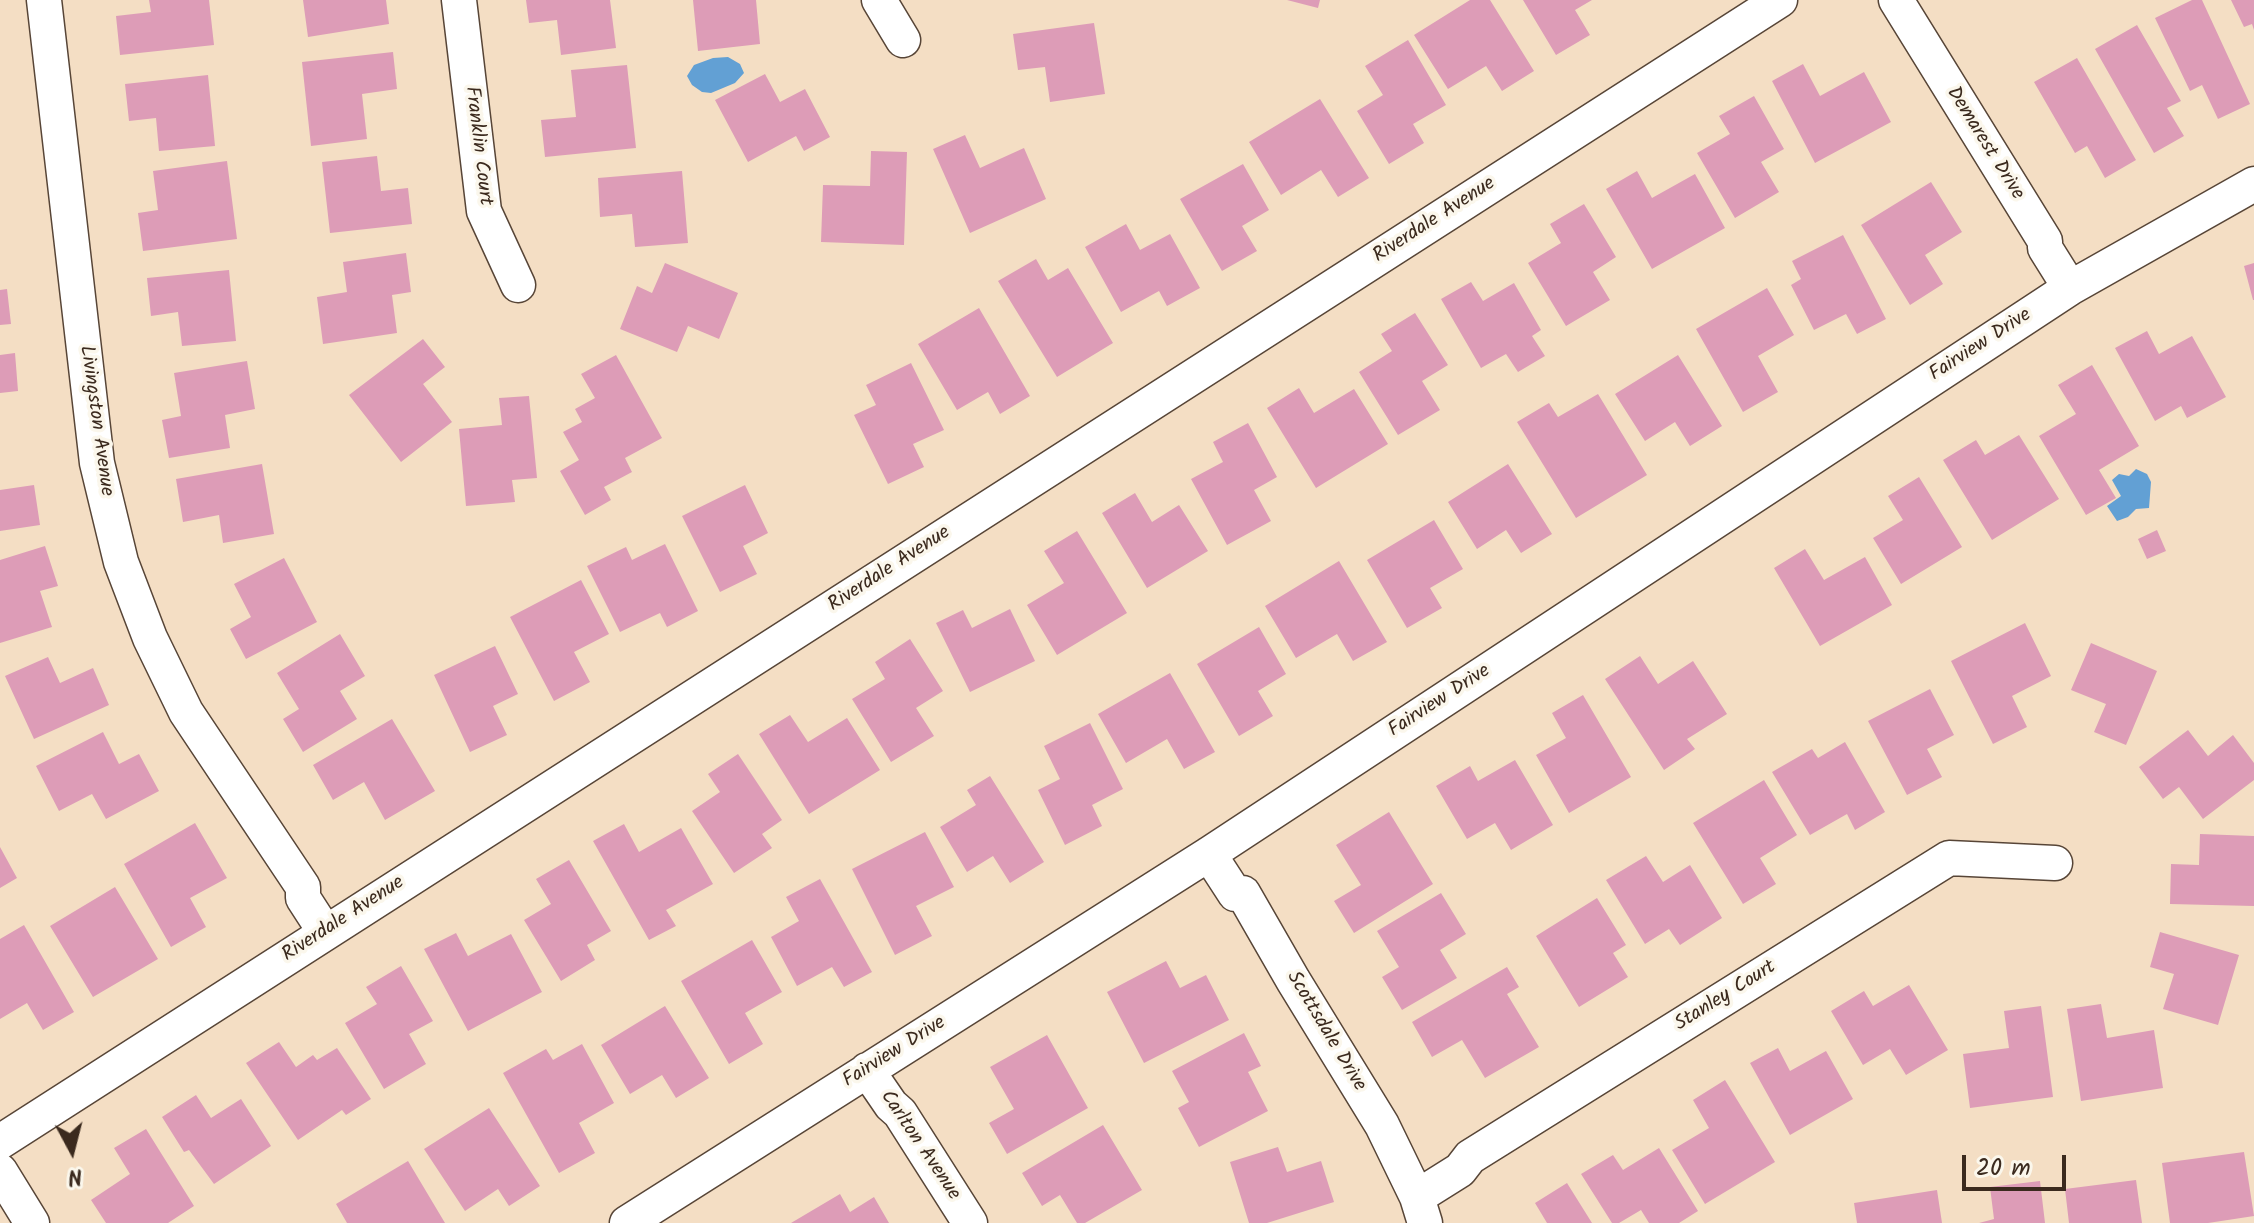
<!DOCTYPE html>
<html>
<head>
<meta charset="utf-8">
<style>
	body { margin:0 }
	#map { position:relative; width:2254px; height:1223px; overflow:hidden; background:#f4dec4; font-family:Kalam,sans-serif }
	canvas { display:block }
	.north { position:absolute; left:32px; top:1111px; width:80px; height:80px; -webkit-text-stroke:6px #fbf7ec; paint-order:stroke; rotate:173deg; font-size:22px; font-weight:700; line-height:32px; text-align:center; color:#3b2a1e }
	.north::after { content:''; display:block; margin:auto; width:28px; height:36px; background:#3b2a1e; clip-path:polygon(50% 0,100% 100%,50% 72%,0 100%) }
	.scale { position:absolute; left:1962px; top:1155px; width:104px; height:36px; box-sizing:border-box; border:4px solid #3b2a1e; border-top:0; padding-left:10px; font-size:24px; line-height:28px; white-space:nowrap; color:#3b2a1e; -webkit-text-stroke:6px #fbf7ec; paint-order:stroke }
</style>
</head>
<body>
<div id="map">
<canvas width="2254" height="1223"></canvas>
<div class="north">N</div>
<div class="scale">20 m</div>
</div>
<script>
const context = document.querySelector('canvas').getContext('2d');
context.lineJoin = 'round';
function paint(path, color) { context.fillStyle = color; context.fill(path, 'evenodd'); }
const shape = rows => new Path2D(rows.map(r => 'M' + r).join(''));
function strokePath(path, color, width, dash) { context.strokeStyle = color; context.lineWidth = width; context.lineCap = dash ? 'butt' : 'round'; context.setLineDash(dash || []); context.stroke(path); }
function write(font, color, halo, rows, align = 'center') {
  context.font = font + ' Kalam,sans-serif'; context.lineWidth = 7; context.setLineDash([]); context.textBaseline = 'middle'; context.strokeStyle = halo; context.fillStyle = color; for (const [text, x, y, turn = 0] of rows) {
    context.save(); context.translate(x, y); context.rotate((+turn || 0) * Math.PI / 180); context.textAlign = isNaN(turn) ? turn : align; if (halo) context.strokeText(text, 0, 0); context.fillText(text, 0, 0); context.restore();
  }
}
paint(shape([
	[728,57,740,64,744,73,735,83,711,93,702,92,692,85,687,76,694,65,713,58],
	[2136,469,2147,474,2151,482,2149,508,2136,509,2128,517,2117,521,2107,506,2121,496,2112,480,2119,474,2129,476]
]), '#62a0d4');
paint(shape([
	[149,0,209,0,214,45,120,55,116,16,151,12],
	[303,0,386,0,389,24,308,37],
	[526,0,610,0,616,48,561,55,557,20,529,23],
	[693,0,756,0,760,44,698,51],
	[1287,0,1320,0,1318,8],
	[1470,0,1490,0,1534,71,1502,91,1486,66,1448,89,1414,35],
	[1523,0,1592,0,1575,10,1590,35,1556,55],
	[2192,0,2202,0,2250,104,2218,119,2202,85,2190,91,2155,18],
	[2231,0,2254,0,2254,30,2252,24,2244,27],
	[1094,23,1105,94,1050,102,1045,67,1018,70,1013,34],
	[2137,25,2181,101,2167,108,2184,136,2154,153,2095,49],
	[1408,40,1446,105,1413,124,1424,143,1389,164,1357,111,1383,95,1365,66],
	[393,52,397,89,362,94,367,139,311,146,302,62],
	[2077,58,2136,160,2105,178,2087,146,2075,153,2034,82],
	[1803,64,1820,96,1864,72,1891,122,1815,163,1772,81],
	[627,65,636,148,545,157,541,120,576,117,571,70],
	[765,74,780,102,805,89,830,137,804,151,796,136,748,162,715,100],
	[208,75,215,146,159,151,156,118,129,121,125,84],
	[1754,96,1784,149,1761,162,1779,192,1735,218,1697,153,1730,134,1719,116],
	[1320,99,1369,178,1338,197,1321,170,1281,195,1249,142],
	[965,135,980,168,1024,148,1046,199,970,233,933,149],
	[871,151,907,152,904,245,821,242,823,185,870,186],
	[377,156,381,191,408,188,412,224,330,233,322,162],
	[227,161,237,239,143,251,138,213,158,210,153,171],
	[1243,164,1269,210,1242,226,1257,251,1222,271,1180,199],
	[682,171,688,243,635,247,632,214,600,217,598,178],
	[1637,171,1652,198,1695,174,1725,228,1652,269,1606,189],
	[1931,182,1962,232,1925,255,1943,284,1910,305,1861,225],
	[1584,204,1616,257,1593,272,1610,300,1566,326,1528,263,1561,243,1550,224],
	[1126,224,1140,250,1170,234,1200,288,1167,306,1159,291,1121,312,1085,247],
	[1843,235,1886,319,1857,334,1846,314,1814,330,1791,285,1801,279,1792,261],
	[406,253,411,292,392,295,397,333,323,344,317,297,347,292,343,262],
	[1036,259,1048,280,1068,268,1113,343,1057,377,998,281],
	[665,263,738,293,719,339,688,326,677,352,620,329,637,286,652,293],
	[2254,263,2254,300,2253,300,2244,266],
	[229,270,236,341,182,346,178,312,151,316,147,278],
	[1471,282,1483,301,1514,283,1541,330,1532,336,1545,356,1518,372,1506,354,1481,368,1441,299],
	[1767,288,1794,335,1758,356,1778,392,1743,412,1696,329],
	[7,289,11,324,0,325,0,290],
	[979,308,1030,396,1000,414,988,392,957,410,918,344],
	[1415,313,1448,365,1422,381,1440,410,1398,435,1359,372,1392,351,1381,334],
	[2147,331,2159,354,2192,336,2226,397,2187,418,2181,406,2155,421,2115,348],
	[423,339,445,367,423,384,452,422,401,462,349,395],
	[15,353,18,391,0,393,0,355],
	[616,355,662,438,625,458,632,472,604,487,611,500,585,515,560,471,579,460,563,432,582,422,575,409,595,398,581,374],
	[1678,355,1722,426,1690,446,1675,422,1645,441,1615,394],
	[247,361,255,409,225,415,230,448,169,458,162,420,181,416,174,373],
	[911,363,944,430,913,444,924,467,888,484,854,415,876,405,866,385],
	[2092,365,2139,446,2099,470,2116,498,2086,515,2039,436,2076,414,2058,385],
	[1299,388,1314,413,1354,389,1388,444,1316,488,1267,408],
	[1598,394,1647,475,1576,518,1517,422,1549,403,1558,417],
	[529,396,537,478,512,480,515,502,466,506,459,429,502,425,499,398],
	[1248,423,1277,477,1254,490,1271,521,1227,545,1191,479,1223,462,1213,442],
	[2019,435,2059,499,1992,540,1943,460,1976,440,1985,455],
	[262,464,274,534,223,543,219,515,183,522,176,479],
	[1508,464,1552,534,1521,553,1506,530,1477,549,1448,502],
	[1919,477,1962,547,1901,584,1873,538,1903,520,1888,496],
	[34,485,40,525,0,531,0,490],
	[745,485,768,533,743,546,757,574,720,592,682,516],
	[1135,493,1152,522,1179,505,1208,551,1147,588,1102,513],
	[1434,520,1463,569,1430,588,1442,608,1407,628,1367,560],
	[2157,530,2166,551,2147,559,2138,539],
	[1077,531,1127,613,1057,655,1027,605,1064,583,1044,551],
	[665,544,698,611,667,627,660,613,620,632,587,566,626,547,632,560],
	[45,546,58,586,40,591,52,627,0,643,0,560],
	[1805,549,1824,580,1865,557,1892,605,1820,646,1774,568],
	[284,558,317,622,246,659,230,629,251,617,234,584],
	[1339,561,1387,642,1353,661,1337,634,1296,658,1265,606],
	[581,580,609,634,574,652,590,682,554,701,510,617],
	[1010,609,1035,661,970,692,936,623,963,610,972,628],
	[2025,623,2051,676,2012,696,2027,727,1993,744,1951,661],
	[1259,627,1286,674,1258,691,1273,716,1239,736,1197,664],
	[340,634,365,676,340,691,357,719,303,752,283,719,299,709,277,673],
	[910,639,943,691,916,708,934,736,891,762,852,699,885,679,875,662],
	[2091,643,2157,671,2126,745,2094,732,2106,704,2071,690],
	[495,646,518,694,493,706,507,735,470,752,434,675],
	[1640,656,1658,684,1693,661,1727,714,1687,739,1695,749,1664,770,1605,679],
	[48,657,60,683,93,668,109,705,34,739,5,676],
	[1170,673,1215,752,1184,769,1167,739,1126,763,1098,714],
	[1930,689,1954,735,1927,749,1942,777,1907,795,1868,721],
	[1583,695,1631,777,1569,813,1536,755,1566,738,1552,713],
	[790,715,808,742,847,718,880,770,809,814,759,734],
	[392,719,435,791,385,820,364,782,333,800,313,765],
	[1090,723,1123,789,1092,805,1102,826,1065,845,1038,790,1060,779,1044,746],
	[2188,730,2208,756,2233,735,2254,763,2254,780,2203,819,2179,787,2163,799,2139,767],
	[103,732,119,764,139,754,159,791,106,819,92,794,59,811,36,766],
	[1845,742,1885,812,1855,830,1847,814,1810,835,1772,772,1812,749,1818,758],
	[738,754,782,820,762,834,772,848,734,873,692,811,720,792,708,774],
	[1515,760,1553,825,1511,850,1495,823,1467,839,1436,786,1470,766,1478,781],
	[990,776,1044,862,1010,883,993,856,967,872,940,827,976,805,967,790],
	[1764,780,1797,835,1760,858,1776,884,1743,904,1693,823],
	[1389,812,1433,884,1354,933,1334,901,1361,885,1336,845],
	[195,823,227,878,190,898,206,927,171,947,124,864],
	[624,824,639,852,681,828,713,884,666,910,676,926,649,940,593,841],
	[925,832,954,887,916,906,932,936,895,955,852,869],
	[2200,834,2254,836,2254,906,2170,904,2171,864,2199,865],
	[0,847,17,878,0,888],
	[1646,856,1663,882,1690,865,1722,918,1680,945,1669,929,1645,944,1606,880],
	[569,860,611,931,587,945,595,960,561,981,524,920,551,904,536,879],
	[820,879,872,972,844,987,832,967,797,986,771,937,799,921,786,897],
	[115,887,158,959,93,997,50,926],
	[1441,893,1466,934,1440,950,1457,978,1402,1010,1382,977,1399,967,1377,931],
	[1597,898,1626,945,1613,953,1628,977,1579,1007,1536,936],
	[24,925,74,1012,43,1030,27,1003,0,1019,0,939],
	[2160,932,2239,955,2218,1025,2163,1009,2174,974,2150,967],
	[456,933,468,956,511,934,542,992,468,1031,424,949],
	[752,940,782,992,745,1013,763,1044,729,1064,681,981],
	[1166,961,1180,988,1206,975,1229,1020,1144,1063,1107,992],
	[401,966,433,1021,409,1034,426,1064,384,1089,345,1023,377,1004,366,987],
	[1507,967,1519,987,1507,994,1539,1047,1485,1078,1462,1040,1432,1057,1412,1022],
	[1909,985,1948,1050,1906,1075,1890,1049,1863,1065,1831,1011,1864,991,1873,1006],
	[2101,1004,2107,1038,2154,1030,2163,1088,2081,1101,2067,1009],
	[665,1006,709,1078,676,1098,662,1075,630,1094,601,1045],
	[2041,1006,2053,1097,1970,1108,1963,1054,2009,1048,2004,1011],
	[1244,1033,1261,1066,1248,1072,1268,1111,1199,1147,1178,1108,1189,1102,1172,1071],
	[1047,1035,1088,1108,1007,1154,989,1123,1014,1109,990,1067],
	[279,1042,296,1067,313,1055,317,1060,337,1048,371,1099,346,1115,342,1110,298,1140,246,1063],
	[582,1044,614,1103,579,1123,595,1153,559,1173,503,1073,546,1049,553,1060],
	[1778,1048,1790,1071,1826,1051,1853,1099,1790,1135,1750,1063],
	[1725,1080,1775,1162,1705,1204,1672,1150,1709,1128,1693,1100],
	[196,1095,211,1118,241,1099,271,1146,214,1184,189,1150,184,1152,162,1117],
	[489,1108,540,1186,509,1206,498,1189,465,1211,424,1149],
	[1103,1125,1142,1190,1085,1223,1077,1223,1060,1195,1042,1206,1022,1173],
	[146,1129,194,1206,168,1223,106,1223,91,1200,130,1174,114,1148],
	[1278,1147,1287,1172,1321,1161,1334,1202,1267,1223,1249,1223,1230,1162],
	[1659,1148,1698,1211,1679,1223,1649,1223,1641,1210,1619,1223,1612,1223,1581,1174,1613,1155,1623,1170],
	[2244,1152,2254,1216,2208,1223,2170,1223,2162,1163],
	[408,1161,445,1223,347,1223,336,1204],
	[2136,1180,2142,1223,2069,1223,2065,1189],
	[2040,1181,2045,1223,1979,1223,1994,1219,1990,1187],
	[1567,1183,1592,1223,1547,1223,1535,1203],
	[1937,1190,1942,1223,1857,1223,1854,1203],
	[840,1194,850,1212,874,1197,889,1223,791,1223]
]), '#dd9cb7');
const minor = shape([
	[44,0,97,463,121,562,150,638,186,712,303,887,303,898,325,932],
	[459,0,484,211,518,285],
	[879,0,903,40],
	[1896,0,2045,241,2045,248,2070,288],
	[1209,854,1235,894,1243,893,1293,980,1382,1125,1417,1197,1425,1223],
	[867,1070,891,1105,900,1113,970,1223],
	[0,1142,1780,0],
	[0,1171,32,1223],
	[1417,1197,1460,1170,1470,1157,1949,858,2055,863],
	[627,1223,1209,854,2070,288,2254,184]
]);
strokePath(minor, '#574537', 37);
strokePath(minor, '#fff', 34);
write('20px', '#3b2a1e', '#fbf7ec', [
	["Demarest Drive",1984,144,58],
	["Franklin Court",477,146,83],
	["Riverdale Avenue",1435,221,-33],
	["Fairview Drive",1981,346,-33],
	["Livingston Avenue",95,421,82],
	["Riverdale Avenue",890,570,-33],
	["Fairview Drive",1440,702,-33],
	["Riverdale Avenue",344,920,-33],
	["Stanley Court",1726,997,-32],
	["Scottsdale Drive",1325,1032,59],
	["Fairview Drive",895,1053,-32],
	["Carlton Avenue",919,1146,56]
]);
</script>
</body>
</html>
